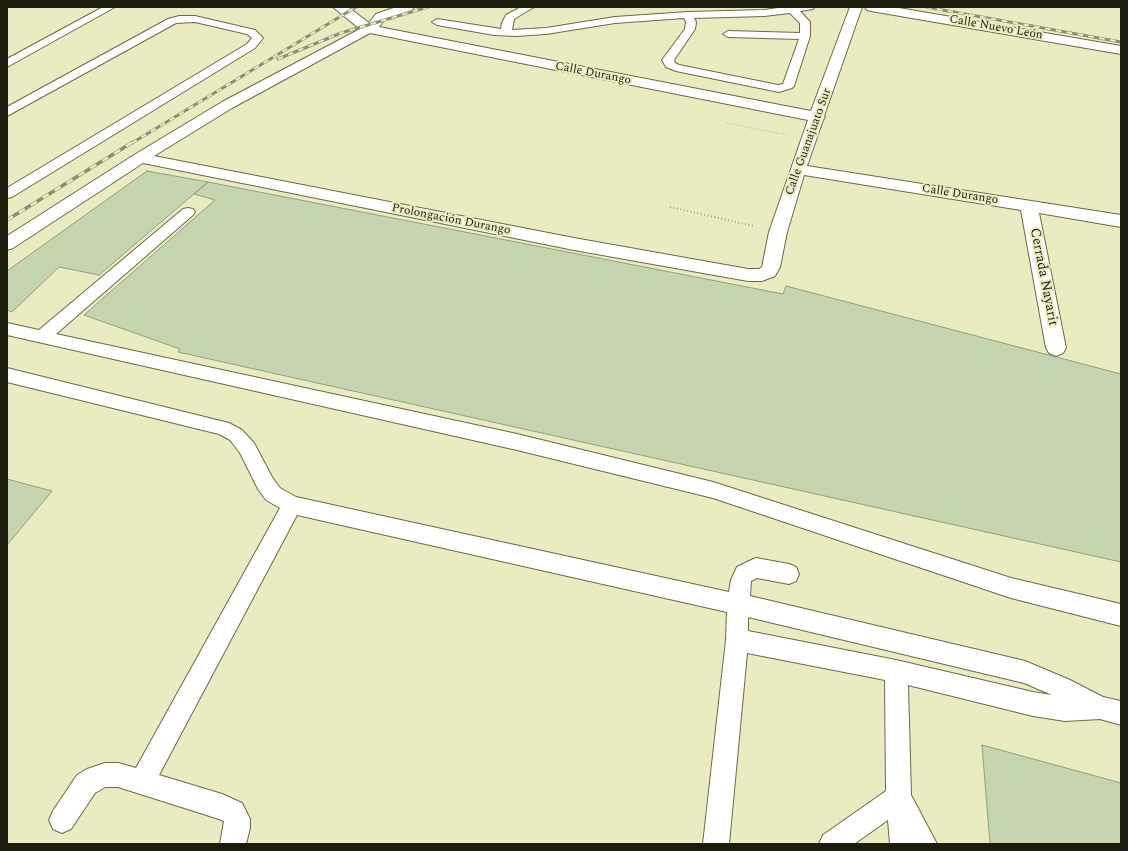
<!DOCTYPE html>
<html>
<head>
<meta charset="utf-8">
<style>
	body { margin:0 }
	#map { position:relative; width:1128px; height:851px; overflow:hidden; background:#ebebc2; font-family:Spectral,serif }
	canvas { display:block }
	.frame { position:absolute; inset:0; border:8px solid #1c1c0d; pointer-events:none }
</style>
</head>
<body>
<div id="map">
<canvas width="1128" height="851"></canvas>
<div class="frame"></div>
</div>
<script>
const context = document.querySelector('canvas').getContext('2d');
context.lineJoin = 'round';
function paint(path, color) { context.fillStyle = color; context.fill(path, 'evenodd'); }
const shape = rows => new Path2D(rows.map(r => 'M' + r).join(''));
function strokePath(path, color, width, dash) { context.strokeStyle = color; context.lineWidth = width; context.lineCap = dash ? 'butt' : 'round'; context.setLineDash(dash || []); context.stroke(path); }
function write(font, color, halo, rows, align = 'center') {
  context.font = font + ' Spectral,serif'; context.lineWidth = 4; context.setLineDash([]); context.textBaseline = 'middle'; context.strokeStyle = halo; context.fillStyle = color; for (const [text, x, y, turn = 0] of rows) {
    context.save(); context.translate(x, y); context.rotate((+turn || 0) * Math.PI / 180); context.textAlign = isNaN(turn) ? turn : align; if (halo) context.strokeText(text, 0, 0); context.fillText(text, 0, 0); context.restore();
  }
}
const building = shape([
	[147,171,208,182,99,275,59,267,12,312,7,310,7,271,147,171],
	[208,182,783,294,786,286,1121,374,1121,562,178,352,180,349,84,315,215,200,194,194,208,182],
	[7,479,52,491,7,545,7,479],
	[982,745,1121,783,1121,844,990,844,982,745]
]);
paint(building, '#c4d5b0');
strokePath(building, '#909f7c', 1);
const lane = shape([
	[103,7,115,7,7,67,7,59,103,7],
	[521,7,534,7,514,19,512,30,546,28,615,17,688,12,764,10,785,7,814,7,813,9,800,11,810,22,810,36,794,86,792,88,779,92,676,71,666,67,662,60,685,29,686,22,684,18,615,23,546,34,516,36,494,35,437,25,432,22,437,19,501,29,502,23,506,15,521,7],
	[790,13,800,23,800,33,728,31,723,34,728,37,799,39,783,84,778,85,679,65,675,63,674,60,695,29,696,22,694,18,764,16,790,13],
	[179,16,195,16,255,30,263,38,255,48,12,197,7,198,7,188,247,44,252,38,247,34,195,22,176,23,7,116,7,107,168,19,179,16],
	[188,208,193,209,195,212,193,215,56,334,517,434,713,482,1011,578,1121,604,1121,626,1011,598,713,498,517,450,7,335,7,323,39,330,183,209,188,208],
	[7,368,229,423,242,430,254,443,272,477,280,488,296,497,729,592,731,580,737,567,749,561,756,558,789,564,796,567,799,574,796,581,789,584,757,578,751,581,750,596,1025,661,1070,680,1103,697,1121,701,1121,725,1100,719,1065,721,1033,716,908,685,911,795,937,844,890,844,888,820,854,844,819,844,823,835,886,791,885,680,747,653,729,844,703,844,726,640,727,612,297,515,159,775,222,794,242,803,250,819,250,828,246,844,220,844,224,821,219,819,118,787,105,787,95,793,71,829,62,833,53,829,49,820,53,811,77,775,87,769,105,763,118,763,136,768,280,508,266,500,258,489,240,453,230,440,219,434,7,382,7,368],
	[748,617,1024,683,1052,695,1033,692,896,660,748,631,748,617]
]);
const street = shape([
	[333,7,348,7,369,23,376,14,396,7,414,7,412,10,384,20,379,27,811,111,850,7,862,7,824,116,825,117,823,120,807,166,1121,215,1121,227,1039,213,1066,348,1063,353,1056,356,1049,353,1046,348,1021,210,804,175,787,232,780,267,775,276,762,281,748,281,574,250,143,163,13,248,7,250,7,236,134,155,222,102,360,29,333,7],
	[370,33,808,120,769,232,762,267,759,269,748,269,574,238,154,156,232,108,370,33],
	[865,7,893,7,1121,46,1121,54,871,11,867,10,865,7]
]);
strokePath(lane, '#6b6a46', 2);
strokePath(street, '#6b6a46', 2);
strokePath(shape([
	[727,123,787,135]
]), '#a3a383', 1.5, [0.5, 2]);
strokePath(shape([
	[670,207,754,226]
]), '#a3a383', 2, [1, 2.5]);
paint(lane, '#fff');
paint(street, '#fff');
const railFar1 = shape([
	[926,7,1121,42],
	[278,59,341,33,428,7],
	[132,143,356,7]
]);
const rail = shape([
	[7,220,133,142]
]);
strokePath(railFar1, '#8e8e70', 3);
strokePath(rail, '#8e8e70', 3.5);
strokePath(railFar1, '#ebebc2', 2, [5.5]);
strokePath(rail, '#ebebc2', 2.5, [7]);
write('12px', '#1c1c0d', '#ebebc2', [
	["Calle Nuevo León",996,28,10],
	["Calle Durango",593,74,11],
	["Calle Guanajuato Sur",809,142,-70],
	["Calle Durango",960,195,9],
	["Prolongación Durango",451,220,11]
]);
write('14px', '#1c1c0d', '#ebebc2', [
	["Cerrada Nayarit",1043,277,79]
]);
</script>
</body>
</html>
